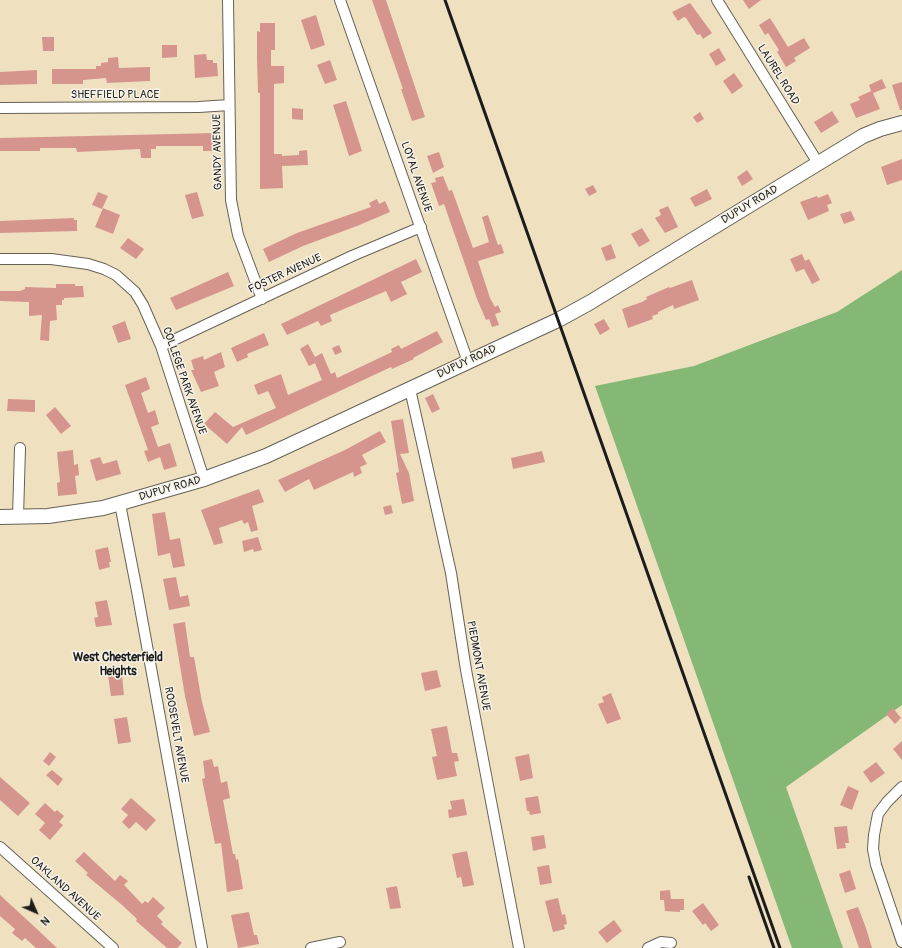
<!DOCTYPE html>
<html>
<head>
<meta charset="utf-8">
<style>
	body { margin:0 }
	#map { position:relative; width:902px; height:948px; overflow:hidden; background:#efe0c0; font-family:Pangolin,sans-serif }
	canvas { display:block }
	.north { position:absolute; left:16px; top:892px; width:40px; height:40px; -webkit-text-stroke:3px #f7f3e8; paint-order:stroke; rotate:135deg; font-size:11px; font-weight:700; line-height:16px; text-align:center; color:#1c1c1c }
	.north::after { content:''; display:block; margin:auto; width:14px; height:18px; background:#1c1c1c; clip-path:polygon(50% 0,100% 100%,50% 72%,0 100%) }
</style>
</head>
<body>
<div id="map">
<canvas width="902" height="948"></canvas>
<div class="north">N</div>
</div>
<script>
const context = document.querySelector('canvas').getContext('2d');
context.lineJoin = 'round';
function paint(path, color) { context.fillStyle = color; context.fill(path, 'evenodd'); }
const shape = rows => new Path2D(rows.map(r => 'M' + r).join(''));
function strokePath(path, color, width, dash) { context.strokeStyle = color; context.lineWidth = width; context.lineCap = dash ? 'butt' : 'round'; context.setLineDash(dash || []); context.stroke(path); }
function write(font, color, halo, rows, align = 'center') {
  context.font = font + ' Pangolin,sans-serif'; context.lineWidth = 3; context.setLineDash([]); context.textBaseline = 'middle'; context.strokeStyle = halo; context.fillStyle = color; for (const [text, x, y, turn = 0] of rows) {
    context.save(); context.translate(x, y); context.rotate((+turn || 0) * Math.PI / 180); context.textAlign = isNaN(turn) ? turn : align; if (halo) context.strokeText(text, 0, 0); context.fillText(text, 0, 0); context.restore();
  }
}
paint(shape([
	[902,270,902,705,786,787,843,948,792,948,595,386,694,366,837,312]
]), '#85b874');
paint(shape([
	[372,0,386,0,425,117,412,121,401,89,403,89],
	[743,0,761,0,749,9],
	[690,3,712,33,703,39,700,34,697,35,686,18,684,17,678,21,672,12],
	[316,15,325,45,311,50,301,20],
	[770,18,788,47,804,38,810,48,794,58,796,61,786,67,777,52,779,50,768,33,765,35,759,25],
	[260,23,275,23,275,50,271,50,271,66,284,66,284,83,274,84,274,154,282,154,282,156,299,155,299,151,307,150,308,165,282,166,283,188,260,189,260,93,258,93,257,58,257,31,260,32],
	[42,37,54,37,54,51,43,51],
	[162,45,177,45,177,57,162,58],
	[719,48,726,60,716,66,709,54],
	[206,54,207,60,213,60,213,63,217,63,218,76,195,78,194,55],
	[118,57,119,68,150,67,150,81,107,83,106,78,83,80,83,84,52,84,52,69,96,69,96,66,101,66,101,63,108,62,108,58],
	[330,60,337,80,325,84,317,65],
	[37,70,37,84,0,85,0,72],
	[734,73,743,86,732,94,723,81],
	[882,79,886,88,873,93,880,109,856,118,850,104,860,100,858,97,871,91,869,85],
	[902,82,902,110,900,110,892,85],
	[346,101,362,151,349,156,333,105],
	[292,108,303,109,303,120,292,119],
	[832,111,839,122,821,133,814,122],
	[700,112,704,119,697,123,693,117],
	[216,133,215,151,203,151,203,146,156,146,156,149,151,149,151,158,141,158,140,149,77,152,76,148,40,148,40,151,0,151,0,138],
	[439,152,444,167,433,173,427,156],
	[902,159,902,180,887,185,881,167],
	[747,170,753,179,742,186,737,177],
	[443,176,449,191,452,190,473,248,489,242,482,217,488,215,498,245,501,244,504,253,478,261,490,298,495,307,498,305,501,312,495,314,499,325,492,327,489,319,486,320,477,299,444,204,439,206,431,183,436,182,435,178],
	[593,185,597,192,589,196,585,189],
	[707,189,712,199,695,207,690,198],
	[98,192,108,196,102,209,92,205],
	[197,192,204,216,192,219,185,195],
	[828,194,832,203,827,205,829,211,808,220,800,202,817,196,818,198],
	[377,199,379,204,385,201,390,212,357,226,303,246,269,262,263,249,297,233,371,207,369,203],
	[668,206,678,227,665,233,655,218,661,215,659,210],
	[103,208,120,215,113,234,95,227],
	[851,211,855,220,844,224,840,214],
	[74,218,74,220,77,220,77,231,0,233,0,221],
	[642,228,650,241,639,247,631,234],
	[128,238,144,249,136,259,120,248],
	[611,244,616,258,606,261,601,248],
	[802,254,805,261,809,259,820,280,812,284,804,269,796,272,790,259],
	[416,259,422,272,401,282,407,294,391,302,386,291,330,315,332,321,321,326,318,321,287,335,281,324],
	[228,272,234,286,176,310,170,298],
	[692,280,699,300,674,309,673,305,658,312,658,314,652,316,653,319,628,328,622,309,642,302,647,299,646,297,669,287,670,288],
	[56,284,75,284,75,286,83,286,84,297,64,298,64,300,62,300,62,305,56,305,57,320,50,321,49,341,40,340,42,315,29,316,29,302,0,301,0,291,20,291,25,289,25,287,56,288],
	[604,319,610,329,600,335,594,324],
	[125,321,131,339,118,343,112,326],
	[437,331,443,342,413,358,414,359,392,369,391,367,246,435,242,427,227,444,204,424,215,412,233,427,276,408,268,391,258,395,254,385,266,380,281,374,288,395,322,380,315,363,309,366,300,349,308,344,315,357,322,353,331,374,335,372,337,378,392,352,391,349,399,345,401,349],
	[264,333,269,345,247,354,248,357,237,362,231,348],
	[339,345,342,352,335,355,332,348],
	[221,352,225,367,214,372,219,386,201,392,191,370,194,370,191,360,203,356,204,360],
	[146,377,150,389,141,393,148,413,155,410,159,424,151,427,158,447,170,443,177,466,164,470,160,457,148,462,144,451,148,450,125,385],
	[433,394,440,409,432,413,425,398],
	[8,399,35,400,35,412,7,411],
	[55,407,71,426,61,434,46,415],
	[403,419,409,453,400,454,409,473,414,501,402,504,396,473,399,472,391,421],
	[380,431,386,442,362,455,367,464,360,467,362,473,354,477,353,472,314,490,309,479,285,492,278,480,345,450],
	[73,450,74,465,78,464,79,475,75,476,77,494,58,496,57,483,60,482,57,452],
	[542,451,545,462,513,469,511,458],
	[100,457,103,464,117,460,121,474,96,481,90,460],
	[259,489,264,502,252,506,258,530,251,532,248,522,244,524,242,520,219,528,223,543,214,545,201,510],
	[391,505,393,513,385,515,383,507],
	[165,512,170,540,180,538,185,566,173,568,170,553,158,556,152,514],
	[258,537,262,550,254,552,253,549,244,552,242,541],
	[108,547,111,562,109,562,110,567,99,570,95,550],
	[176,577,180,597,188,595,190,606,169,610,163,579],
	[107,600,112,625,96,627,94,618,98,617,95,602],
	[185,622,190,657,194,657,202,702,210,732,194,736,185,696,173,624],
	[121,666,124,695,111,696,107,668],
	[437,670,441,687,425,691,421,673],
	[611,693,621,719,607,724,598,704,604,702,602,697],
	[893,708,901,718,895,724,886,714],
	[127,717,131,742,118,744,114,719],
	[447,726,452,753,457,753,459,761,454,762,457,776,437,780,432,757,437,756,431,729],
	[902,741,902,760,893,749],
	[50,752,56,757,49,766,43,761],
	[529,754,533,778,520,781,515,757],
	[212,759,214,767,218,766,221,783,227,781,230,798,223,800,233,854,235,854,236,860,238,859,243,889,227,892,221,843,215,844,202,779,205,778,203,761],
	[876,762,885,773,871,783,863,772],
	[52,770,63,779,58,786,46,775],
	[0,777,30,803,18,816,0,800],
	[848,786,859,791,852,810,840,805],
	[538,796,541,813,530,815,529,811,527,811,525,798],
	[131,798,156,820,146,831,136,822,129,829,122,822,128,815,121,809],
	[464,799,467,815,449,818,448,810,452,809,450,801],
	[45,803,55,812,57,810,64,816,59,822,63,825,50,840,39,830,45,823,35,814],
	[847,826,849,843,845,843,846,848,837,849,834,827],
	[544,835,546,848,533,851,531,837],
	[467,851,474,885,463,887,461,877,457,878,452,854],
	[84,852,115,881,120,875,128,881,124,885,142,904,145,901,148,903,153,897,165,908,157,916,163,922,161,924,182,943,177,948,167,948,136,921,137,919,122,905,86,875,88,873,75,861],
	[549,865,552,883,540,885,537,867],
	[850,870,856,889,845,893,839,874],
	[397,886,401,908,390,909,386,888],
	[670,890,671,899,684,899,684,910,680,910,680,912,665,911,664,900,660,900,660,891],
	[0,895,38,930,57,948,36,948,25,938,22,941,12,933,15,929,0,916],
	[558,898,562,915,565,914,567,924,564,925,565,929,553,932,545,901],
	[703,903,719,925,711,931,705,923,703,925,692,911],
	[858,907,866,928,872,948,859,948,846,911],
	[249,912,254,935,257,935,259,944,238,948,231,915],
	[614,920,622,931,607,943,598,932]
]), '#d5958d');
const street = shape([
	[228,0,231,200,238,235,262,299],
	[340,0,468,362],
	[717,0,818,163],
	[0,108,199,107,229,105],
	[0,259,51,259,88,264,104,269,116,275,135,292,143,305,161,346,204,479],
	[161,346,352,256,421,227],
	[410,389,451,573,466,670,519,948],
	[120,504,137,591,202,948],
	[18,517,20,448],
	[902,787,887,802,878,814,874,835,873,849,876,865,902,942],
	[0,847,113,948],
	[311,948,340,942],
	[648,948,661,942,671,943]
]);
const secondary = shape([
	[0,517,48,516,103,508,204,479,266,456,558,320,589,303,863,136,880,129,902,123]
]);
strokePath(street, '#666155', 12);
strokePath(secondary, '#666155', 16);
strokePath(street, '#fff', 10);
strokePath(secondary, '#fff', 14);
strokePath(shape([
	[445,0,780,948],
	[749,877,774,948]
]), '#1c1c1c', 3);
write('11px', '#1c1c1c', '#f7f3e8', [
	["LAUREL ROAD",778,75,58],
	["SHEFFIELD PLACE",115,95],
	["GANDY AVENUE",218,152,-91],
	["LOYAL AVENUE",416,177,71],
	["DUPUY ROAD",750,205,-31],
	["FOSTER AVENUE",285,274,-25],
	["DUPUY ROAD",467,362,-25],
	["COLLEGE PARK AVENUE",184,381,71],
	["DUPUY ROAD",170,489,-16],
	["PIEDMONT AVENUE",478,666,80],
	["ROOSEVELT AVENUE",176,735,80],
	["OAKLAND AVENUE",65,889,42]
]);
write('bold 12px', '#1c1c1c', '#f7f3e8', [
	["West Chesterfield",118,658],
	["Heights",118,672]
]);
</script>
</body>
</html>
